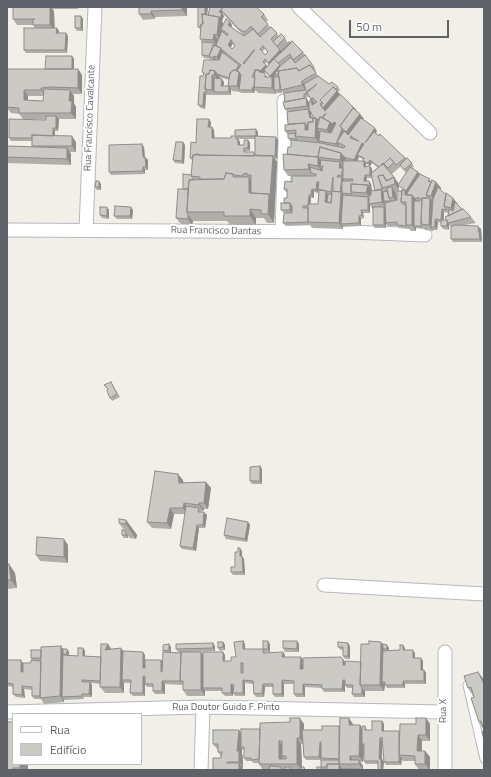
<!DOCTYPE html>
<html>
<head>
<meta charset="utf-8">
<style>
	body { margin:0 }
	#map { position:relative; width:491px; height:777px; overflow:hidden; background:#f1efe8; font-family:"Titillium Web",sans-serif }
	canvas { display:block }
	.frame { position:absolute; inset:0; border:8px solid #5f6368; pointer-events:none }
	.legend { position:absolute; left:12px; top:713px; width:130px; height:52px; box-sizing:border-box; background:#fff; border:1px solid #bfc1c3; margin:0; padding:5px 7px; list-style:none; font-size:12px; color:#5f6368 }
	.legend li { display:flex; align-items:center; gap:8px; height:20px }
	.legend b { width:20px; border:1px solid #bfc1c3 }
	.scale { position:absolute; left:349px; top:20px; width:100px; height:18px; box-sizing:border-box; border:2px solid #5f6368; border-top:0; padding-left:5px; font-size:12px; line-height:14px; white-space:nowrap; color:#5f6368; -webkit-text-stroke:3px #fff; paint-order:stroke }
</style>
</head>
<body>
<div id="map">
<canvas width="491" height="777"></canvas>
<div class="frame"></div>
<ul class="legend">
<li><b style="height:5px;background:#fff"></b>Rua</li>
<li><b style="height:11px;background:#cccac5"></b>Edifício</li>
</ul>
<div class="scale">50 m</div>
</div>
<script>
const context = document.querySelector('canvas').getContext('2d');
context.lineJoin = 'round';
const shape = rows => new Path2D(rows.map(r => 'M' + r).join(''));
function strokePath(path, color, width, dash) { context.strokeStyle = color; context.lineWidth = width; context.lineCap = dash ? 'butt' : 'round'; context.setLineDash(dash || []); context.stroke(path); }
function paint(path, color) { context.fillStyle = color; context.fill(path, 'evenodd'); }
function write(font, color, halo, rows, align = 'center') {
  context.font = font + ' "Titillium Web",sans-serif'; context.lineWidth = 4; context.setLineDash([]); context.textBaseline = 'middle'; context.strokeStyle = halo; context.fillStyle = color; for (const [text, x, y, turn = 0] of rows) {
    context.save(); context.translate(x, y); context.rotate((+turn || 0) * Math.PI / 180); context.textAlign = isNaN(turn) ? turn : align; if (halo) context.strokeText(text, 0, 0); context.fillText(text, 0, 0); context.restore();
  }
}
const lane = shape([
	[467,685,484,759]
]);
const street = shape([
	[299,7,430,133],
	[7,230,350,232,425,235],
	[86,230,95,7],
	[282,232,285,142,284,101],
	[324,585,484,594],
	[7,712,203,707,444,712],
	[201,770,203,707],
	[445,770,445,652]
]);
strokePath(lane, '#b5b8bc', 9);
strokePath(street, '#b5b8bc', 15);
strokePath(lane, '#fff', 7);
strokePath(street, '#fff', 13);
paint(shape([
	[7,7,78,7,78,9,52,9,54,11,54,28,57,28,59,31,59,33,66,33,68,36,67,53,26,53,24,50,35,28,33,25,17,25,13,19,13,8,7,8],
	[139,7,187,7,187,16,155,17,155,19,143,20,139,14],
	[208,7,207,15,208,15,210,7,264,14,268,20,266,22,270,27,279,36,285,38,288,43,303,52,316,70,315,71,318,76,329,84,338,87,340,90,338,92,360,114,364,119,364,120,377,131,376,133,412,163,414,167,412,168,418,172,420,174,431,181,436,182,441,188,440,189,471,217,476,223,465,225,481,229,482,242,453,242,451,239,451,227,449,225,449,230,443,229,441,226,441,223,438,222,437,230,433,230,433,231,425,230,424,229,416,228,416,231,411,231,409,229,399,228,397,226,388,226,386,224,386,228,375,228,373,225,373,210,370,205,370,213,363,213,364,218,361,219,361,226,343,227,343,229,312,228,310,225,286,226,283,223,284,213,281,210,284,203,287,198,287,192,286,192,284,189,292,182,292,176,288,176,284,170,287,154,291,147,291,141,290,141,288,138,288,135,285,131,288,124,287,112,285,109,284,94,282,91,282,93,276,93,276,94,258,93,255,90,254,93,241,93,240,92,232,91,231,89,231,95,206,95,205,109,201,108,198,105,204,74,202,72,211,60,210,59,204,58,202,55,202,42,200,39,201,30,198,27],
	[223,13,225,16,243,35,244,36,231,27,232,25,230,22,223,25,223,23,222,21,224,16,222,14],
	[233,43,235,46,232,49,231,48],
	[265,49,268,52,265,55,262,52],
	[223,52,238,64,225,54],
	[267,62,269,64,267,66,265,64],
	[265,72,270,77,268,77,263,73],
	[219,77,229,80,228,86,224,86,224,82,219,78],
	[308,95,311,99,309,102,306,97,309,97],
	[311,112,314,117,311,118],
	[359,157,364,160,363,161,358,161],
	[372,163,378,168,372,172,372,169,370,166,366,166,366,164,370,166],
	[401,166,406,173,399,184,392,174],
	[367,178,372,178,375,191,372,191,371,184,369,181,366,181],
	[399,185,403,190,397,200,396,193,395,192,399,190],
	[318,190,319,190,318,204,310,204,311,198,314,198,314,192,318,193],
	[444,212,448,213,447,220,444,220],
	[81,16,83,19,83,31,77,31,75,28],
	[72,56,74,59,74,69,78,69,82,75,82,94,72,94,74,96,74,103,76,107,76,119,59,119,58,131,55,131,55,136,76,142,76,152,70,152,71,154,71,165,7,163,7,146,33,147,32,146,32,141,11,141,9,138,46,119,23,119,19,114,11,113,7,108,7,69,45,69],
	[28,96,44,96,43,101,28,100],
	[211,122,211,127,212,127,214,130,214,138,231,138,235,136,258,132,258,136,276,137,278,140,277,159,275,159,277,162,275,203,274,223,267,223,264,218,256,218,256,225,230,225,227,221,193,221,192,225,181,224,176,218,183,189,192,175,193,161,190,158,196,143],
	[238,139,255,139,255,154,246,152,246,151,250,151,250,143,248,140,244,145,240,145,240,142],
	[185,145,184,164,175,163,173,160],
	[144,147,145,157,148,160,148,170,145,170,145,174,111,175,109,172],
	[101,184,101,190,97,190,95,187],
	[109,210,109,219,102,218,100,215],
	[133,210,132,219,117,219,114,216],
	[111,382,120,397,112,401,110,398,108,389,104,385],
	[260,466,262,469,262,484,252,484,250,481],
	[183,480,183,483,206,482,211,488,208,509,204,509,203,511,201,511,201,512,207,515,205,528,199,528,196,551,182,549,180,546,185,514,174,514,171,529,152,528,147,522],
	[126,520,137,535,136,539,130,538,128,536,128,538,124,538,122,535,124,530,119,523],
	[248,522,250,525,247,542,226,539,224,535],
	[68,545,68,563,40,561,36,555],
	[242,551,242,556,244,559,245,575,233,575,231,572,235,567,238,552],
	[7,564,9,564,15,573,17,588,7,589],
	[243,641,245,644,245,649,263,649,270,644,270,652,265,652,265,653,285,655,285,657,301,657,303,660,303,669,345,662,361,662,383,644,387,645,389,648,389,651,400,650,405,648,405,650,415,653,415,658,421,658,423,661,423,670,424,670,426,673,426,684,405,684,405,688,387,688,385,685,384,691,365,691,365,697,354,697,352,694,352,688,347,688,345,685,345,683,345,692,324,692,322,688,305,687,305,697,296,697,294,694,294,684,284,684,284,697,275,697,273,694,273,687,265,687,264,697,256,697,254,694,253,684,245,683,245,696,235,696,233,693,233,687,233,696,225,696,222,693,222,691,205,691,205,696,187,696,183,690,183,685,165,684,165,694,155,694,153,691,153,687,147,687,145,684,145,679,145,696,133,696,130,693,131,683,124,683,124,693,105,693,100,687,100,684,91,683,92,685,92,697,84,697,84,699,64,700,64,702,44,704,41,699,34,699,32,696,32,690,24,689,25,698,16,697,13,694,13,687,7,686,7,660,23,663,31,663,32,660,31,658,63,649,67,649,69,652,69,655,78,656,83,648,85,651,85,657,101,657,111,649,121,648,123,651,145,655,145,664,161,660,163,663,164,652,163,651,169,644,171,647,171,652,181,653,181,652,178,652,176,649,215,646,215,651,197,652,201,652,203,654,225,655,225,661,231,661,236,657],
	[223,642,225,645,225,650,220,651,218,648],
	[299,644,299,652,285,652,283,648],
	[350,646,350,659,345,659,343,656,343,650,341,650,338,647],
	[478,672,484,680,484,730,479,722,473,696,468,688],
	[426,718,430,724,430,741,422,741,422,751,425,751,430,757,430,770,419,770,415,764,415,761,403,761,402,759,401,765,386,765,384,762,382,741,382,759,384,762,383,770,378,770,378,764,366,764,364,761,364,747,363,762,360,762,363,766,363,770,317,770,321,767,322,760,321,758,321,760,306,760,304,757,303,744,301,744,302,767,307,770,263,770,259,764,259,763,253,763,252,761,246,761,244,758,244,750,242,749,242,754,243,757,243,768,242,768,243,770,213,770,221,757,218,752,218,750,213,744,241,733,260,729,304,724,304,730,322,730,339,726,353,724,353,725,360,725,362,728,365,726,367,730,372,730,382,721,384,724,384,731,399,731,416,724],
	[13,764,28,764,28,770,7,770]
]), '#afaea9');
paint(shape([
	[50,7,51,7,54,11,55,31,50,25],
	[182,7,187,7,187,16,182,10],
	[205,7,208,7,205,30,203,27],
	[223,7,221,10,224,16,222,21,223,23,222,30,221,29,222,31,221,41,217,35,219,12],
	[151,11,155,17,155,19,151,14],
	[81,16,83,19,83,31,81,28],
	[230,22,232,25,231,28,228,25],
	[57,28,59,31,59,36,56,33],
	[66,33,68,36,67,53,65,50],
	[214,34,218,40,218,46,213,40],
	[231,40,233,43,230,48,228,45],
	[215,43,217,46,214,57,218,62,217,64,212,56],
	[221,48,225,54,221,63,217,57],
	[280,50,282,53,270,66,268,63],
	[72,56,74,59,74,73,72,70],
	[239,65,242,68,230,78],
	[266,65,268,68,264,70,265,72,262,74,259,72,259,70],
	[280,65,282,68,274,75,275,76,273,78,276,83,274,90,276,93,276,94,272,88,272,78,270,76],
	[78,69,82,75,82,94,78,88],
	[215,71,220,77,219,81,214,75],
	[239,72,243,78,240,90,237,86],
	[212,75,216,81,214,92,212,90],
	[222,79,224,82,223,89,221,86],
	[302,81,306,87,306,91,302,85],
	[229,86,231,89,231,95,229,92],
	[253,87,255,90,254,93,252,90],
	[41,88,45,94,46,96,41,90],
	[24,90,28,96,28,106,24,100],
	[70,90,74,96,74,103,76,107,76,119,71,113,69,101],
	[337,91,342,97,327,114,323,108],
	[204,92,206,95,205,109,203,106],
	[306,98,310,104,311,112,307,106],
	[311,99,314,102,314,108,312,105],
	[308,109,311,112,312,121,310,118],
	[360,114,364,119,351,138,346,132],
	[56,116,59,119,58,131,56,128],
	[316,118,320,124,317,128,320,132,319,141,320,142,320,144,315,138],
	[209,119,211,122,210,130,208,127],
	[330,122,334,122,336,125,331,136,327,130],
	[305,123,309,129,309,136,305,130],
	[212,127,214,130,215,141,212,138],
	[53,128,55,131,55,142,53,138],
	[375,128,377,131,367,146,365,143],
	[256,129,258,132,258,139,256,136],
	[342,129,344,132,337,142,339,145,338,147,336,144],
	[72,136,76,142,76,152,72,146],
	[276,137,278,140,277,159,275,156],
	[238,139,240,142,240,148,238,145],
	[248,140,250,143,250,151,248,148],
	[183,142,185,145,184,164,182,161],
	[362,143,365,146,357,155,359,157,356,163,354,160],
	[142,144,144,147,145,160,143,157],
	[67,148,71,154,71,165,67,159],
	[341,153,346,159,344,166,340,160],
	[273,156,277,162,275,203,274,223,268,214,269,194],
	[145,157,148,160,148,170,146,167],
	[318,157,323,163,320,166,322,169,322,172,318,166],
	[370,160,372,163,370,166,368,163],
	[364,161,366,164,366,170,364,167],
	[340,162,342,165,342,171,339,168],
	[308,164,313,170,311,173,309,169],
	[370,166,372,169,372,178,370,175],
	[143,167,145,170,145,174,143,171],
	[418,172,420,175,403,202,405,190],
	[365,175,367,178,366,184,364,181],
	[249,177,256,185,256,196,249,193],
	[342,177,344,180,343,193,342,193,345,198,341,224,343,227,343,229,339,223],
	[394,177,398,183,399,190,395,184],
	[99,181,101,184,101,190,99,187],
	[369,181,371,184,372,191,370,188],
	[317,182,319,185,318,193,316,190],
	[436,182,441,188,435,202,431,196],
	[368,185,372,191,371,199,366,193],
	[392,187,396,193,397,203,393,197],
	[312,189,314,192,314,198,311,195],
	[381,189,385,195,384,201,386,204,386,208,382,202],
	[326,191,330,197,329,208,325,202],
	[309,195,311,198,310,208,308,206],
	[412,195,417,201,414,226,416,228,416,231,412,225],
	[368,197,370,200,369,204,370,205,370,213,368,210],
	[430,198,435,204,431,227,433,230,433,231,429,225],
	[453,198,458,204,455,214,451,208],
	[290,203,294,209,294,216,290,210],
	[107,207,109,210,109,219,107,216],
	[131,207,133,210,132,219,130,216],
	[384,207,386,210,386,228,384,225],
	[250,209,256,218,256,225,250,216],
	[442,209,444,212,443,223,441,220],
	[361,210,363,213,364,218,362,215],
	[188,215,193,221,192,225,188,219],
	[359,216,361,219,361,226,359,223],
	[435,219,438,222,437,230,435,227],
	[447,220,449,225,449,230,447,226],
	[478,226,481,229,482,242,480,239],
	[260,466,262,469,262,484,260,481],
	[178,474,183,480,184,489,179,483],
	[206,482,211,488,208,509,204,503],
	[184,503,188,509,187,514,183,508],
	[199,503,204,509,203,511,199,505],
	[170,508,174,514,171,529,167,523],
	[204,512,207,515,205,528,203,525],
	[126,520,137,535,136,539,126,524],
	[248,522,250,525,247,542,245,539],
	[197,525,199,528,196,551,193,548],
	[126,533,128,536,128,538,126,535],
	[64,539,68,545,68,563,64,557],
	[240,548,242,551,242,559,240,556],
	[242,556,244,559,245,575,243,572],
	[9,564,15,573,17,588,11,580],
	[243,641,245,644,245,652,243,649],
	[268,641,270,644,270,652,268,649],
	[297,641,299,644,299,652,297,649],
	[223,642,225,645,225,650,223,647],
	[381,642,385,648,383,649,385,652,382,682,385,685,384,691,380,685],
	[213,643,215,646,215,651,213,648],
	[348,643,350,646,350,659,348,656],
	[108,644,112,650,105,650],
	[169,644,171,647,171,654,169,650],
	[387,645,389,648,389,652,387,649],
	[403,645,405,648,405,653,403,650],
	[61,646,65,652,63,654,65,657,62,697,64,700,64,702,60,696],
	[83,648,85,651,85,660,83,656],
	[121,648,125,654,122,680,124,683,124,693,120,687],
	[67,649,69,652,69,657,67,654],
	[413,650,415,653,415,661,413,658],
	[143,652,145,655,145,671,143,668],
	[201,652,205,658,203,688,205,691,205,696,201,690],
	[223,652,225,655,225,664,223,661],
	[283,652,285,655,285,660,282,657],
	[301,657,303,660,303,672,300,669],
	[421,658,423,661,423,673,421,670],
	[343,659,345,662,345,668,343,665],
	[21,660,23,663,23,675,21,672],
	[161,660,163,663,163,675,161,672],
	[424,670,426,673,426,684,424,681],
	[478,672,484,680,484,684],
	[143,676,145,679,145,696,143,693],
	[243,680,245,683,245,696,243,693],
	[282,680,284,684,284,697,282,694],
	[343,680,345,683,345,692,342,689],
	[162,681,165,684,165,694,162,691],
	[403,681,405,684,405,688,403,685],
	[90,682,92,685,92,697,89,694],
	[231,684,233,687,233,696,231,693],
	[263,684,265,687,264,697,262,693],
	[303,684,305,687,305,697,303,694],
	[22,686,24,689,25,698,22,695],
	[362,688,365,691,365,697,362,694],
	[300,718,304,724,304,744,300,738],
	[349,718,353,724,353,731,349,725],
	[426,718,430,724,430,741,426,735],
	[382,721,384,724,384,734,382,731],
	[360,725,364,731,362,744,364,747,363,762,359,756],
	[239,730,244,736,241,747,242,749,242,754,243,757,243,768,239,762,237,751],
	[418,735,422,741,421,757,417,751],
	[297,738,301,744,302,770,297,764],
	[380,738,382,741,382,759,384,762,383,770,381,770,379,759],
	[279,741,283,747,282,756,283,758,283,764,279,759],
	[320,742,322,745,321,760,319,757],
	[425,751,430,757,430,770,425,764],
	[350,756,354,762,350,760],
	[400,756,402,759,401,765,399,762],
	[359,760,363,766,363,770,359,764],
	[239,763,243,769,243,770,239,770],
	[20,764,28,764,28,770,22,770,20,768],
	[339,764,343,770,339,770]
]), '#8f8d8a');
const building = shape([
	[13,7,50,7,50,25,33,25,33,20,35,19,13,19,13,7],
	[139,7,182,7,182,10,151,11,151,14,139,14,139,7],
	[198,7,205,7,205,14,202,14,203,24,201,24,201,27,198,27,198,7],
	[210,7,223,7,219,12,222,13,220,18,219,17,208,15,210,7],
	[223,7,256,7,264,14,261,17,268,24,258,34,251,26,245,32,239,29,221,10,223,7],
	[202,14,219,17,217,35,214,34,213,40,200,39,201,24,203,24,202,14],
	[75,16,81,16,81,28,75,28,75,16],
	[226,19,230,22,228,25,244,36,253,29,260,37,271,27,277,33,271,39,280,50,268,63,265,59,263,62,266,65,260,71,259,70,255,70,252,77,255,77,254,88,253,87,252,90,239,90,241,75,239,72,237,71,241,65,216,45,222,31,227,36,228,34,221,29,226,19],
	[231,40,235,46,232,49,228,45,231,40],
	[263,46,268,52,265,55,260,49,263,46],
	[254,50,254,51,244,64,243,63,254,50],
	[24,28,57,28,56,33,66,33,65,50,24,50,24,28],
	[281,34,285,38,277,46,273,42,281,34],
	[292,41,303,52,293,60,290,54,278,63,274,59,292,41],
	[202,42,215,43,209,56,202,55,202,42],
	[289,42,291,43,274,59,280,65,270,76,264,70,289,42],
	[213,45,221,48,217,57,214,56,213,58,209,56,213,45],
	[222,52,239,65,235,71,234,70,230,73,229,78,217,74,215,71,210,70,209,74,206,74,205,89,207,92,204,92,203,106,198,105,200,76,203,76,204,73,202,72,204,60,219,60,222,52],
	[305,55,314,67,312,68,310,65,299,71,297,68,278,71,279,74,274,75,280,66,291,57,295,63,305,55],
	[46,56,72,56,72,69,45,69,46,56],
	[310,65,316,73,302,81,302,85,281,90,278,71,297,68,298,71,310,65],
	[7,69,78,69,78,88,51,87,41,88,41,90,24,90,24,100,43,101,44,89,70,90,69,101,72,101,71,113,19,113,19,108,7,107,7,69],
	[210,70,215,71,214,75,212,75,212,90,205,89,206,74,209,74,210,70],
	[234,70,239,72,237,86,228,86,230,73,234,70],
	[255,70,259,70,259,72,265,73,265,77,272,77,272,88,254,87,255,70],
	[318,76,329,84,332,82,338,87,336,89,333,87,320,100,322,102,320,104,325,111,340,94,356,110,353,108,340,126,342,129,336,144,319,141,320,131,331,133,336,123,334,122,332,124,330,122,323,118,326,113,321,118,320,117,318,120,316,118,314,118,309,109,309,103,311,99,307,93,317,84,306,92,307,93,304,94,304,98,285,102,284,93,306,90,304,84,318,76],
	[313,98,317,102,312,105,311,99,313,98],
	[274,77,279,77,280,90,274,90,274,77],
	[214,78,222,79,221,86,229,86,229,92,214,92,214,78],
	[333,87,337,91,323,108,321,105,323,103,320,100,333,87],
	[306,98,307,106,285,109,283,102,306,98],
	[353,108,360,114,346,132,340,126,353,108],
	[308,109,310,118,314,117,313,118,313,122,308,122,308,126,307,126,305,123,288,124,287,112,308,109],
	[46,116,56,116,56,128,53,128,53,136,32,135,32,138,9,138,9,119,46,120,46,116],
	[320,117,330,122,327,130,317,128,320,117],
	[313,118,316,118,315,138,295,136,296,130,285,131,285,125,305,123,305,130,308,130,308,122,313,122,313,118],
	[361,118,375,128,365,143,374,132,379,136,380,134,405,158,396,165,390,158,384,164,383,163,379,167,370,160,368,163,363,161,364,158,357,155,364,144,362,143,354,160,344,157,341,153,320,147,318,157,287,154,288,147,291,147,291,140,321,143,344,148,345,146,337,142,344,131,348,135,361,118],
	[351,136,355,139,359,141,350,138,351,136],
	[197,119,209,119,208,127,212,127,212,138,231,138,231,136,235,136,235,130,256,129,256,136,236,136,236,139,238,139,238,145,244,145,244,140,248,140,248,148,244,148,244,152,254,152,254,156,199,155,199,154,195,154,195,155,193,155,193,158,190,158,191,142,196,143,197,119],
	[296,133,295,136,297,139,288,138,288,134,296,133],
	[32,135,72,136,72,146,32,146,32,135],
	[255,136,276,137,275,156,255,155,255,136],
	[176,142,183,142,182,161,173,160,176,142],
	[142,144,143,157,145,157,146,167,143,167,143,171,109,172,109,145,142,144],
	[7,146,67,148,67,159,7,157,7,146],
	[320,147,341,153,340,160,318,157,318,166,308,164,309,169,284,170,283,154,318,157,320,147],
	[193,155,273,156,270,197,269,194,251,193,251,175,247,175,247,173,243,174,242,176,234,175,233,174,226,173,224,179,200,179,200,177,191,176,193,155],
	[390,158,394,162,388,168,384,164,390,158],
	[407,158,412,163,404,170,400,165,407,158],
	[321,160,340,162,339,168,343,168,341,176,338,175,337,177,342,177,340,192,333,191,333,177,331,192,318,189,319,182,317,182,316,190,312,189,311,195,309,195,308,206,303,206,303,208,308,208,308,222,283,223,284,213,292,213,292,206,290,203,284,203,284,198,287,198,287,189,284,189,285,181,292,182,292,176,316,176,316,174,311,173,310,167,322,171,323,166,320,166,321,160],
	[343,161,364,161,364,167,370,166,370,175,365,175,364,181,369,181,370,188,368,185,351,184,351,192,352,194,342,193,342,181,353,181,353,179,343,179,343,161],
	[383,164,388,170,394,177,387,181,383,175,378,176,383,189,375,191,371,173,383,164],
	[410,167,418,172,406,191,398,185,410,167],
	[226,173,233,174,233,177,249,177,249,193,269,194,268,214,261,214,261,210,250,209,250,216,224,216,224,212,187,212,189,180,224,179,226,173],
	[183,174,192,175,191,176,194,179,189,180,188,189,183,189,183,174],
	[420,174,430,179,428,181,431,182,426,195,428,198,422,198,421,224,422,226,414,226,414,201,420,201,420,198,414,198,412,195,407,195,407,193,420,174],
	[383,175,386,181,394,177,395,184,382,188,378,176,383,175],
	[432,180,436,182,431,196,426,195,432,180],
	[96,181,99,181,99,187,95,187,96,181],
	[351,184,368,185,366,193,351,192,351,184],
	[392,187,393,197,389,198,387,188,392,187],
	[438,187,446,195,444,206,446,209,446,210,442,209,441,220,435,219,435,227,431,227,433,199,438,187],
	[178,189,188,189,187,212,188,215,188,219,176,218,178,189],
	[381,189,382,202,369,204,369,196,371,195,371,191,381,189],
	[319,190,326,191,325,202,331,203,332,191,341,192,339,223,308,222,308,204,318,204,319,190],
	[402,190,405,190,405,195,412,195,412,225,406,225,406,202,401,202,402,190],
	[387,191,389,198,391,201,384,201,383,192,387,191],
	[397,191,402,191,401,202,403,204,406,205,406,225,407,226,397,225,397,222,386,223,385,203,397,200,397,191],
	[446,193,453,198,451,208,444,206,446,193],
	[328,194,332,194,331,203,327,202,328,194],
	[343,195,368,197,368,210,361,210,362,215,359,216,359,223,341,224,343,195],
	[422,198,430,198,429,225,421,224,422,198],
	[455,202,462,209,448,216,449,209,453,211,455,202],
	[281,203,290,203,290,210,281,210,281,203],
	[115,206,131,207,130,216,114,216,115,206],
	[100,207,107,207,107,216,100,215,100,207],
	[373,207,384,207,384,225,373,225,373,207],
	[463,209,471,217,448,223,445,217,463,209],
	[441,220,447,220,447,226,441,226,441,220],
	[455,225,478,226,480,239,451,239,451,227,455,225],
	[111,382,117,394,110,398,107,391,108,389,104,385,111,382],
	[260,466,260,481,250,481,250,467,260,466],
	[155,471,178,474,179,483,206,482,204,503,199,503,199,505,184,503,183,508,170,508,167,523,147,522,155,471],
	[186,506,199,508,198,512,204,512,203,525,197,525,193,548,180,546,186,506],
	[227,518,248,522,245,539,224,535,227,518],
	[119,519,126,520,126,524,119,523,119,519],
	[122,530,124,530,126,533,126,535,122,535,122,530],
	[37,537,64,539,64,557,36,555,37,537],
	[238,548,240,548,240,556,242,556,243,572,231,572,231,567,235,567,235,552,238,552,238,548],
	[7,564,9,564,11,580,7,580,7,564],
	[243,641,243,649,263,649,263,653,283,652,282,657,301,657,300,669,303,669,303,658,341,657,343,659,343,665,345,665,345,661,361,662,360,685,362,688,362,694,352,694,353,685,345,685,345,680,343,680,342,689,322,689,322,685,303,684,303,694,294,694,294,681,282,680,282,694,273,694,273,684,263,684,262,693,254,694,253,681,243,680,243,693,233,693,234,685,231,684,231,693,222,693,222,688,203,688,203,652,223,652,223,661,231,661,231,657,236,657,234,642,243,641],
	[241,663,243,663,243,673,241,673,241,663],
	[263,641,268,641,268,649,263,649,263,641],
	[283,641,297,641,297,649,283,648,283,641],
	[369,641,381,642,380,685,360,685,361,644,369,644,369,641],
	[218,642,223,642,223,647,218,648,218,642],
	[338,642,348,643,348,656,343,656,343,647,338,647,338,642],
	[213,643,213,648,176,649,176,644,213,643],
	[101,644,108,644,105,650,121,648,120,687,100,687,101,644],
	[169,644,169,650,163,651,163,645,169,644],
	[383,644,387,645,387,649,383,649,383,644],
	[400,645,403,645,403,650,413,650,413,658,421,658,421,670,424,670,424,681,403,681,403,685,385,685,385,682,382,682,383,651,400,650,400,645],
	[61,646,60,696,40,698,41,647,61,646],
	[78,648,83,648,83,656,101,657,100,681,82,680,82,682,90,682,89,694,82,694,82,696,62,697,63,655,78,656,78,648],
	[63,649,67,649,67,654,63,654,63,649],
	[31,650,41,650,41,658,31,658,31,650],
	[123,651,143,652,143,668,145,668,145,660,161,660,161,672,162,672,163,652,181,653,180,681,181,681,162,681,162,691,153,691,153,684,145,684,145,676,143,676,143,693,130,693,131,680,122,680,123,651],
	[181,652,201,652,201,690,183,690,183,681,180,681,181,652],
	[7,660,21,660,21,672,23,672,23,663,31,663,31,660,41,661,40,696,32,696,32,687,22,686,22,695,13,694,13,684,7,683,7,660],
	[478,672,484,684,484,730,481,721,479,722,471,698,474,697,471,687,468,688,464,676,478,672],
	[290,718,300,718,300,738,297,738,297,764,259,764,260,723,290,722,290,718],
	[279,741,282,741,282,756,286,756,286,759,279,759,279,741],
	[340,718,349,718,349,725,360,725,359,756,350,756,350,760,359,760,359,764,339,764,339,770,327,770,327,764,339,764,340,718],
	[416,718,426,718,426,735,418,735,417,751,425,751,425,764,415,764,415,756,399,755,400,724,416,724,416,718],
	[372,721,382,721,382,731,399,731,399,762,384,762,382,737,380,738,379,759,381,759,381,770,378,770,378,761,364,761,364,744,362,744,362,726,365,726,365,730,372,730,372,721],
	[7,722,13,722,13,764,20,764,20,768,13,768,13,770,7,770,7,722],
	[322,726,339,726,339,759,321,758,321,742,320,742,319,757,304,757,302,730,322,730,322,726],
	[241,729,260,729,259,759,251,760,251,758,244,758,244,747,241,747,241,729],
	[213,730,239,730,237,751,239,751,239,762,227,762,227,763,239,763,239,770,213,770,213,758,221,758,222,752,218,752,218,744,213,744,213,730],
	[484,731,484,738,482,732,484,731],
	[321,760,339,760,339,764,327,764,327,767,321,767,321,760],
	[270,766,281,767,281,770,269,770,270,766],
	[285,767,290,767,290,770,285,770,285,767],
	[301,767,304,767,305,770,301,770,301,767],
	[317,767,321,767,321,770,317,770,317,767],
	[341,769,359,769,359,770,341,770,341,769]
]);
paint(building, '#cccac5');
strokePath(building, '#8f8d8a', 1);
write('10px', '#5f6368', '#fff', [
	["Rua Francisco Cavalcante",90,118,-88],
	["Rua Francisco Dantas",216,231,1],
	["Rua Doutor Guido F. Pinto",226,708],
	["Rua X",444,711,-90]
]);
</script>
</body>
</html>
